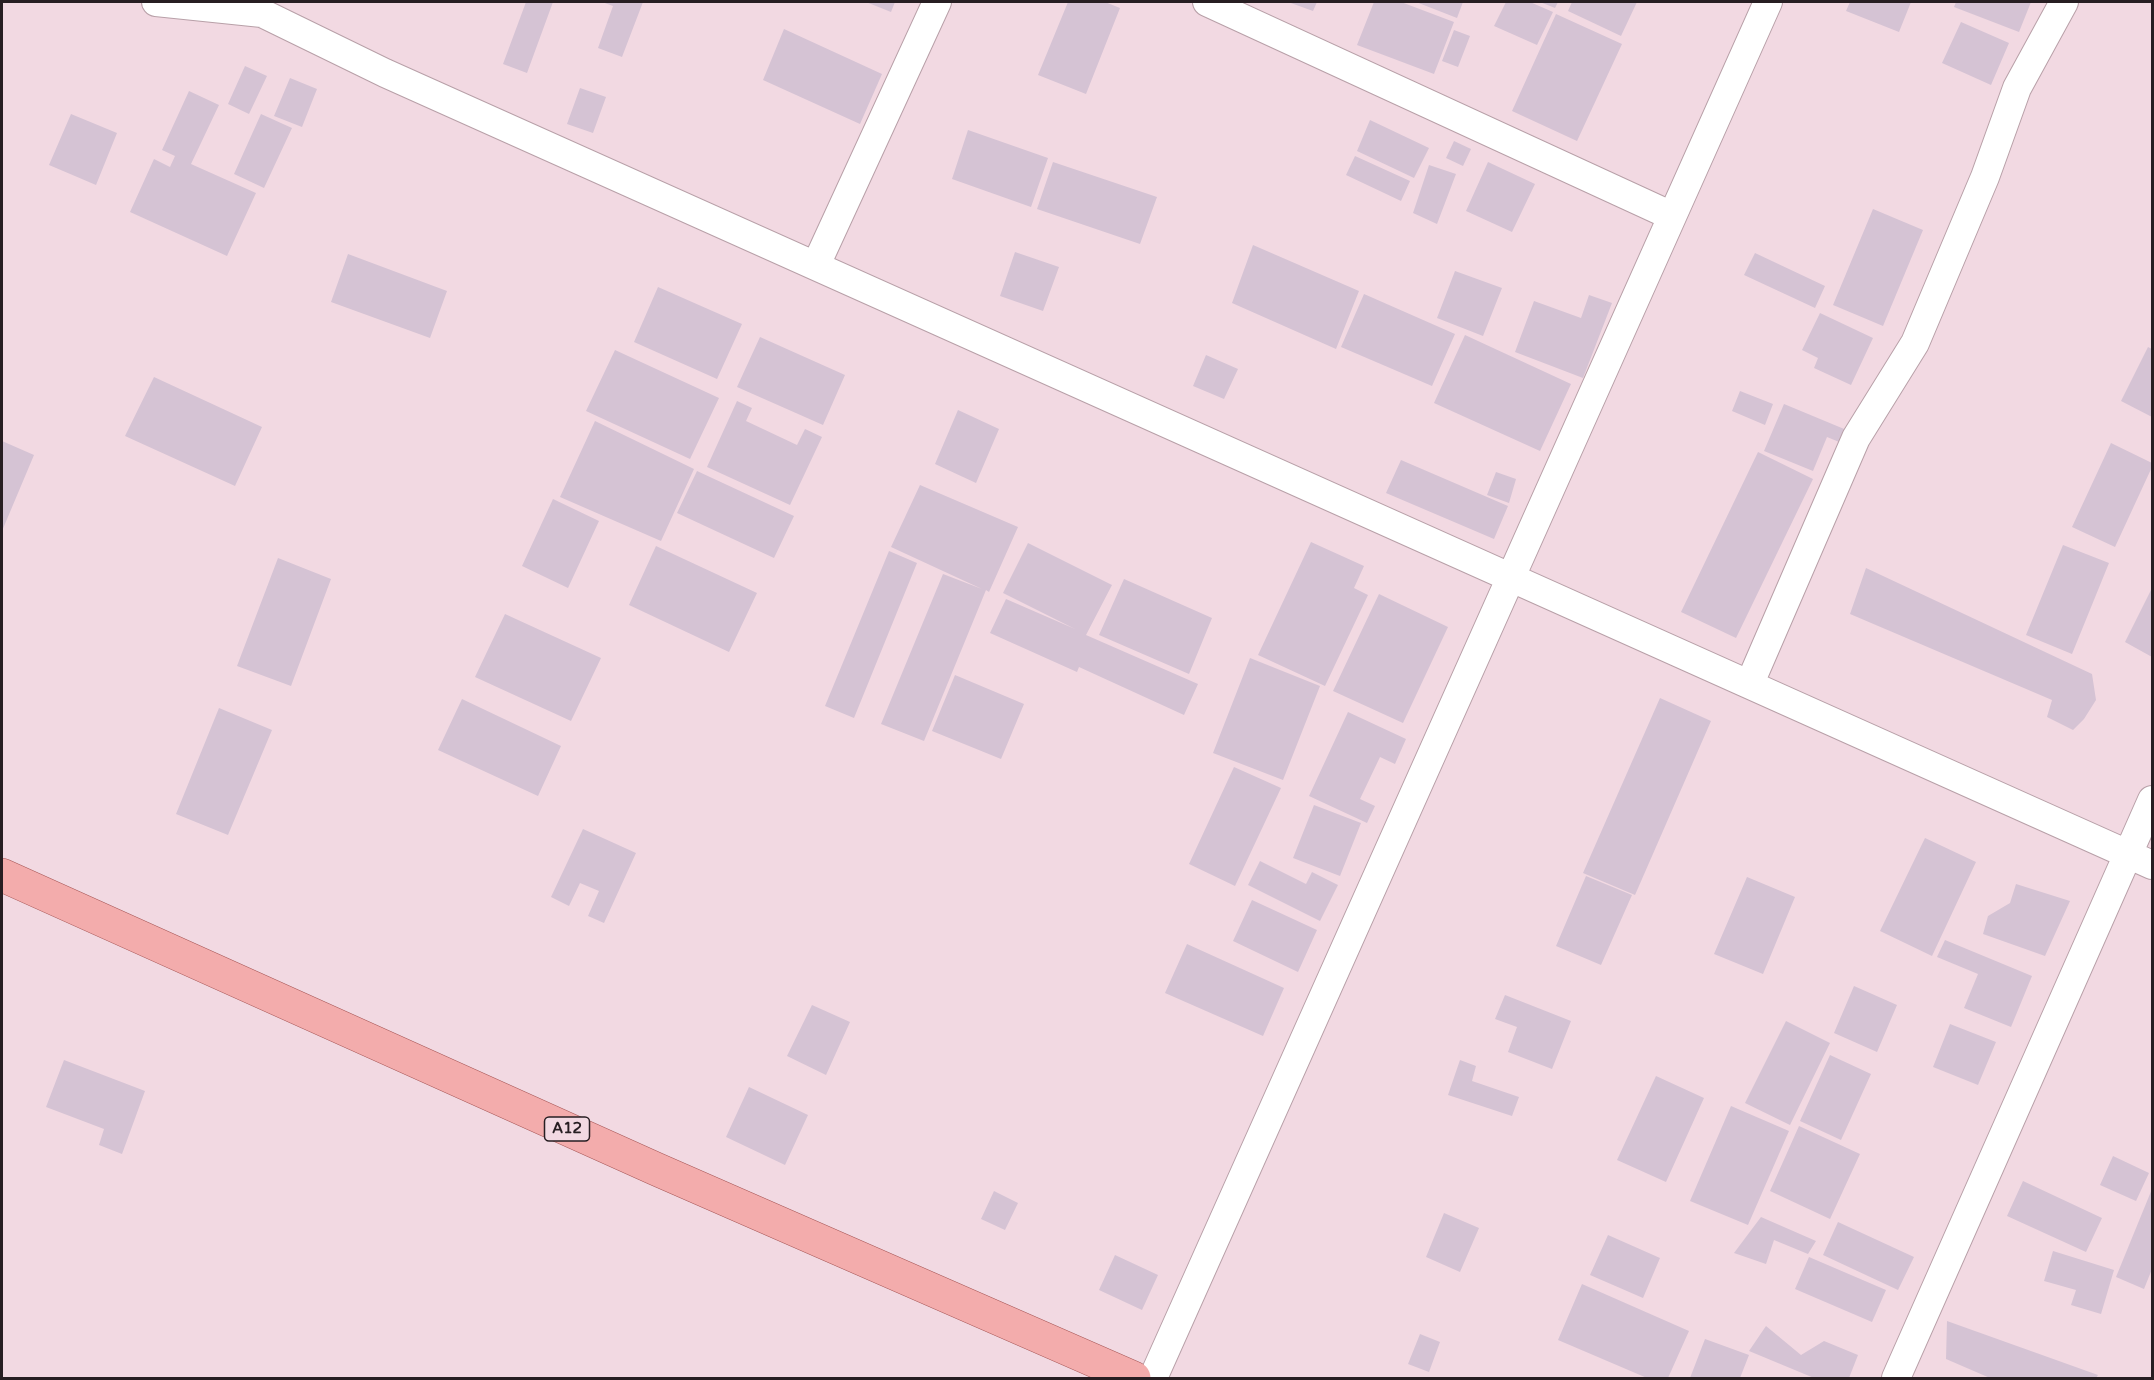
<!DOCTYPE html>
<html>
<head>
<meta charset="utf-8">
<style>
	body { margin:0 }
	#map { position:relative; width:2154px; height:1380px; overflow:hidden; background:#f2d9e2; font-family:"Varela Round",sans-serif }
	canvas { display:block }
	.frame { position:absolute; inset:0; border:3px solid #271e22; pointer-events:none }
</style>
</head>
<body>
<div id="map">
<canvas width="2154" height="1380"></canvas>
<div class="frame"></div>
</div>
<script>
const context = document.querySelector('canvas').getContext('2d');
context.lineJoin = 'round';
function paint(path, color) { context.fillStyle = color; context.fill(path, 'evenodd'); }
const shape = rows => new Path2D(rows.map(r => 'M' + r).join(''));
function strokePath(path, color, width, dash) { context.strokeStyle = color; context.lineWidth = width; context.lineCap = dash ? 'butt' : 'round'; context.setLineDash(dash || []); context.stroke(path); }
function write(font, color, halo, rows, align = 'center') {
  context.font = font + ' "Varela Round",sans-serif'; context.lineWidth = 4.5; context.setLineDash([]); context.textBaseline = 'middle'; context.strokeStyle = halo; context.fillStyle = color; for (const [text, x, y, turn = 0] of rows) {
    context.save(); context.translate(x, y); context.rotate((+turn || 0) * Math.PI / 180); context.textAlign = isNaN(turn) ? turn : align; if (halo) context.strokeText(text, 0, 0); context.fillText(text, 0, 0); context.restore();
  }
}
paint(shape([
	[526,2,553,2,527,73,503,64],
	[602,2,643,2,622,57,598,48,613,6],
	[866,2,895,2,891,12],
	[1068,2,1105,2,1120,8,1086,94,1038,75],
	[1288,2,1317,2,1313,11],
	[1374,2,1401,2,1454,22,1434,74,1357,45],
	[1416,2,1463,2,1457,18],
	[1506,2,1530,2,1553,12,1537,45,1494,26],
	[1540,2,1558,2,1555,8],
	[1572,2,1637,2,1621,36,1568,11],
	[1850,2,1911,2,1899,32,1846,11],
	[1956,2,2031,2,2019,32,1954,7],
	[1556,14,1622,44,1577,141,1512,111],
	[1961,22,2009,43,1991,85,1942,63],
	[784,29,882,74,860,124,763,80],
	[1454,30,1470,36,1458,67,1442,61],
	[245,66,267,76,249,114,228,104],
	[290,78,317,89,302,127,274,116],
	[580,88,606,97,593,133,567,124],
	[189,91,219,105,191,164,256,193,227,256,130,212,154,159,170,167,175,156,162,150],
	[71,114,117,133,96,185,49,165],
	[261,114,292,128,264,188,234,174],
	[1370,120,1429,148,1414,178,1357,151],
	[968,130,1048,158,1031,207,952,179],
	[1454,141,1471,149,1463,166,1446,158],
	[1355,156,1410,181,1401,201,1346,175],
	[1053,162,1157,197,1140,244,1037,209],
	[1488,162,1535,184,1512,232,1466,211],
	[1429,165,1456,174,1437,224,1413,213],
	[1873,209,1923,230,1883,326,1833,305],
	[1253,245,1359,291,1336,349,1232,303],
	[1015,252,1059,267,1043,311,1000,296],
	[1755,253,1825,286,1815,308,1744,275],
	[348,254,447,291,430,338,331,302],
	[1455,271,1502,288,1483,336,1437,318],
	[658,287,742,324,717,379,634,342],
	[1364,294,1455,334,1432,386,1341,347],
	[1589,295,1612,303,1583,378,1515,352,1534,301,1581,318],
	[1820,313,1873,338,1851,385,1814,368,1818,358,1802,350],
	[1465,335,1571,384,1540,451,1434,403],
	[760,337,845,375,823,425,737,387],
	[2148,347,2152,349,2152,417,2121,401],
	[615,350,719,398,690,459,586,411],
	[1206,355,1238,369,1224,399,1193,386],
	[154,377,262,427,235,486,125,436],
	[1740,391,1773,404,1765,425,1732,411],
	[737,401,752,408,746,421,797,445,805,429,822,437,790,505,707,467],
	[1784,404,1849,431,1844,444,1827,437,1813,471,1764,451],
	[958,410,999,429,976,483,935,464],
	[595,421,694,469,661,541,560,497],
	[2,441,34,455,2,531],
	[2111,443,2152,463,2152,467,2115,547,2072,527],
	[1758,452,1813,479,1736,638,1681,612],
	[1401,460,1508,506,1494,539,1386,493],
	[697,471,794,516,774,558,677,513],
	[1496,472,1516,479,1509,503,1487,495],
	[920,485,1018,527,989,592,986,590,924,741,881,724,943,574,982,589,891,547],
	[553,499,599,521,568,588,522,566],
	[1311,542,1364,566,1354,588,1368,595,1325,686,1258,655],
	[1028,543,1112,585,1086,635,1198,684,1184,715,1079,667,1077,672,990,633,1006,599,1075,629,1003,593],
	[2063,545,2109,563,2072,654,2026,635],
	[656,546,757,593,729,652,629,605],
	[889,551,917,563,854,718,825,706],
	[278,558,331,579,291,686,237,666],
	[1866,568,2092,674,2096,700,2084,719,2073,730,2047,717,2052,700,1850,614],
	[1124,579,1212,618,1189,674,1099,635],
	[2152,588,2152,657,2125,642],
	[1379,594,1448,627,1403,723,1333,691],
	[505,614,601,658,571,721,475,677],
	[1250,658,1320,686,1283,780,1213,753],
	[955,675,1024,704,1001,759,932,731],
	[1660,698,1711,721,1635,895,1583,873],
	[462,699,561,746,538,796,438,750],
	[219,708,272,730,228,835,176,814],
	[1348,712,1406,739,1395,764,1380,757,1360,799,1375,806,1367,823,1309,796],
	[1234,767,1281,788,1235,886,1189,864],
	[1314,805,1361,823,1340,876,1293,858],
	[583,829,636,853,604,923,588,916,599,891,580,883,569,906,551,897],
	[1925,838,1976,862,1932,956,1880,931],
	[1260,861,1306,884,1312,872,1338,885,1320,921,1248,885],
	[1586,876,1632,895,1601,965,1556,946],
	[1747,877,1795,897,1763,974,1714,954],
	[2016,884,2070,901,2045,956,1983,934,1988,916,2010,903],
	[1252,900,1317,930,1298,972,1233,941],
	[1945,940,2032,976,2011,1027,1964,1008,1978,974,1937,957],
	[1187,944,1284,988,1263,1036,1165,993],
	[1854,986,1897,1005,1877,1052,1834,1033],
	[1505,995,1571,1021,1552,1069,1508,1052,1517,1027,1495,1019],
	[812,1005,850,1022,826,1075,787,1056],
	[1786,1021,1830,1043,1790,1125,1745,1103],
	[1950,1024,1996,1042,1978,1085,1933,1067],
	[1830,1055,1871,1074,1841,1140,1800,1121],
	[64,1060,145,1091,122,1154,99,1145,104,1129,46,1107],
	[1460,1060,1476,1066,1472,1081,1519,1097,1512,1116,1448,1095],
	[1656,1076,1704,1098,1666,1182,1617,1160],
	[749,1087,808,1115,785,1165,726,1137],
	[1731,1106,1789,1131,1748,1225,1690,1201],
	[1799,1126,1860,1154,1830,1219,1770,1191],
	[2113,1156,2149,1173,2136,1201,2100,1185],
	[2023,1181,2102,1218,2086,1252,2007,1216],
	[2152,1189,2152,1269,2144,1289,2116,1277],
	[994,1191,1018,1203,1005,1230,981,1219],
	[1444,1213,1479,1228,1460,1272,1426,1257],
	[1761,1217,1816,1241,1808,1254,1774,1240,1766,1264,1734,1253],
	[1838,1222,1914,1257,1898,1290,1823,1255],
	[1608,1235,1660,1258,1643,1298,1590,1275],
	[2053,1251,2114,1270,2101,1314,2071,1305,2076,1290,2044,1281],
	[1115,1255,1158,1275,1142,1310,1099,1290],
	[1809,1257,1886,1290,1872,1322,1795,1289],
	[1582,1284,1689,1331,1668,1378,1647,1378,1558,1340],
	[1947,1321,2098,1375,2096,1378,1990,1378,1946,1359],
	[1766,1326,1801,1355,1824,1341,1858,1355,1849,1378,1814,1378,1749,1351],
	[1420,1334,1440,1342,1429,1372,1408,1364],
	[1705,1339,1749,1355,1740,1378,1690,1378]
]), '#d5c3d4');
const street = shape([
	[156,2,262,13,385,73,2152,865],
	[1207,2,1672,216],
	[816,265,937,2],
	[1750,683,1856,438,1915,343,1985,177,2017,88,2064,2],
	[1153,1378,1768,2],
	[1896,1378,2152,800]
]);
const primary = shape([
	[2,875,656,1169,1134,1378]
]);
strokePath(street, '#b8a0a8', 30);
strokePath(primary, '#a65757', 34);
strokePath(street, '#fff', 28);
strokePath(primary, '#f3acac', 33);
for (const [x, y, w] of [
	[567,1129,45]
]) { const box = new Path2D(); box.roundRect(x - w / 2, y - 12, w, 24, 4.5); context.fillStyle = '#f2d9e2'; context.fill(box); strokePath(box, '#271e22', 1.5); }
write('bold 15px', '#271e22', null, [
	["A12",567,1129]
]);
</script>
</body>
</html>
